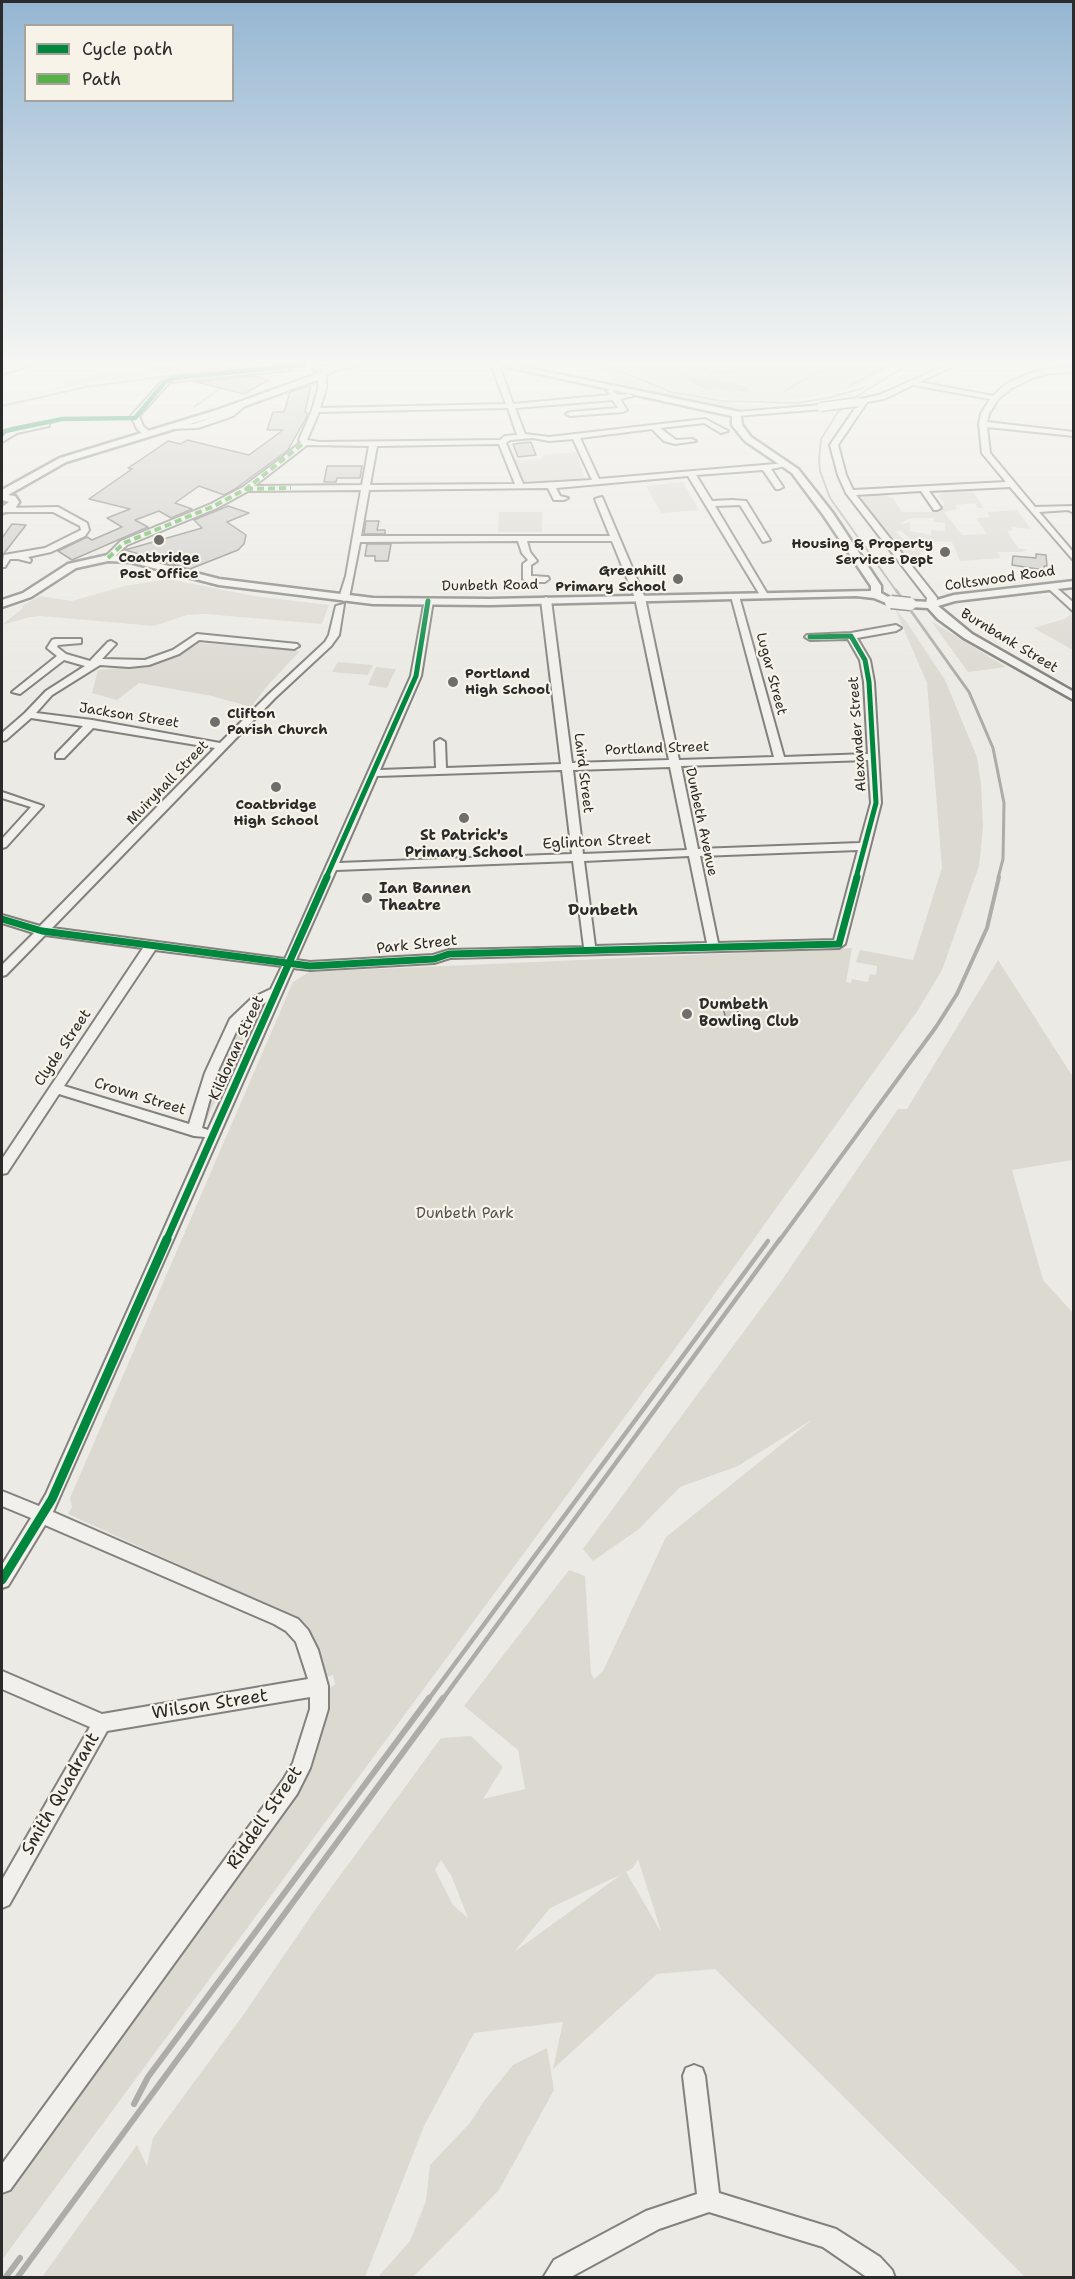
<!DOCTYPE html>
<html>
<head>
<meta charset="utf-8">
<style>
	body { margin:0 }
	#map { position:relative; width:1075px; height:2279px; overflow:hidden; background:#eceae4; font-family:"Shantell Sans",sans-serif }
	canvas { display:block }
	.frame { position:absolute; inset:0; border:3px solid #2b2b2b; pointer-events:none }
	.legend { position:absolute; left:24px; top:24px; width:210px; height:78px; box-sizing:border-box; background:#f7f3e8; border:2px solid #a5a39c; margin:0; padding:8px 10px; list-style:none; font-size:18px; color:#2b2b2b }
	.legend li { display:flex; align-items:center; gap:12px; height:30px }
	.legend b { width:30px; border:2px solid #a5a39c }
</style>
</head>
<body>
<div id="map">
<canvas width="1075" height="2279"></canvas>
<div class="frame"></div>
<ul class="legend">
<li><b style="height:8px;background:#00873e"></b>Cycle path</li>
<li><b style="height:8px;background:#56b246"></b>Path</li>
</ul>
</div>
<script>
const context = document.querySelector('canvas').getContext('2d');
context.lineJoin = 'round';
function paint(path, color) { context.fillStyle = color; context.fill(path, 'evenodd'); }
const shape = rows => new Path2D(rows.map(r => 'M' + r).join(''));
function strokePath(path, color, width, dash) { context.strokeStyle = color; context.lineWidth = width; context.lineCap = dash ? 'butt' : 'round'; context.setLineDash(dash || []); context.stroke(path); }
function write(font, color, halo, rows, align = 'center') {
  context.font = font + ' "Shantell Sans",sans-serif'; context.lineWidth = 4.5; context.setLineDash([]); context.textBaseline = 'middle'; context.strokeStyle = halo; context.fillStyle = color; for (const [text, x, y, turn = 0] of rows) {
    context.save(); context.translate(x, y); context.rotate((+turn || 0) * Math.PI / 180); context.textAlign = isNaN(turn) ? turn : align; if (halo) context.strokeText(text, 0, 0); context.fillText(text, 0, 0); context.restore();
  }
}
paint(shape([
	[157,365,177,365,183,370,102,381,115,376,3,402,64,386,63,383,124,369,129,373],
	[588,365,605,366,646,385,682,396,742,405,781,406,740,409,709,406,622,386,603,370],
	[612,365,892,365,858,387,802,399,773,401,708,398,679,392,648,381],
	[576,452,585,479,523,483,514,460,543,459,543,455],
	[683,482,699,510,661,513,646,486],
	[972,491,984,508,978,508,975,503,955,505,957,509,944,512,962,535,987,534,976,518,990,517,987,512,1017,510,1031,529,1011,527,1013,530,1007,531,1018,548,1028,550,1022,552,997,552,1001,558,960,561,952,542,913,541,900,530,896,532,910,546,932,545,936,551,919,552,923,562,904,563,857,502,868,495,885,495,893,498,902,512,934,512,945,504,938,496,944,492],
	[913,518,934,518,934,522,945,523,945,531,931,530,931,535,910,531,910,522,902,524,905,520],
	[499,512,542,512,542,532,498,532],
	[168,579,254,596,329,605,322,624,205,614,187,615,154,626,41,616,30,617,2,625,23,608,22,606,40,596,72,601,124,586],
	[895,609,906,621,945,680,977,757,981,784,983,827,979,866,942,970,918,1010,691,1327,2,2260,2,2193,301,1787,315,1756,327,1691,335,1684,333,1675,324,1677,314,1642,299,1619,68,1514,72,1507,70,1498,293,982,309,972,852,948,846,982,851,983,852,979,868,982,870,974,876,975,877,966,856,962,860,950,913,960,942,868,927,683],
	[1073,613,1073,650,1034,628,1064,619],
	[931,621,1006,667,968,672],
	[189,642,300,651,268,685,251,707,212,696,139,683,117,700,92,693,98,670,141,666],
	[338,662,373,665,368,675,332,672],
	[376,667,396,669,387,688,368,685],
	[998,960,1073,1077,1073,1160,1012,1170,1043,1280,1073,1313,1073,2277,1025,2277,715,1969,657,1974,553,2069,563,2022,474,2033,424,2126,365,2277,42,2277,137,2145,147,2166,153,2138,244,2014,317,1907,441,1738,471,1736,503,1767,483,1799,525,1789,518,1750,464,1706,569,1570,585,1576,591,1673,594,1679,603,1671,666,1537,813,1419,738,1466,680,1487,639,1529,593,1561,583,1549,782,1280,898,1109,907,1109],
	[638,1859,661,1931,661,1932,626,1872,633,1868],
	[441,1860,452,1877,468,1918,453,1905,435,1870],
	[622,1874,514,1952,550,1908],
	[258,1005,204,1126,201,1126,206,1098,239,1021],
	[547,2048,554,2090,499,2190,413,2277,378,2277,410,2241,426,2201,430,2165,470,2123,484,2101,513,2065]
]), '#dcd9d1');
paint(shape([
	[709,373,712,373,712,378,746,386,749,392,702,388,681,375,708,377]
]), '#bab8b0');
strokePath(shape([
	[194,407,225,385]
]), '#bab8b0', 2);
paint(shape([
	[665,365,681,365,723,371,749,365,760,365,723,375,665,365]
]), '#bab8b0');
const building = shape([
	[254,376,269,380,244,394,196,382,254,376],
	[308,386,311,386,305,412,307,413,306,418,288,450,235,489,224,495,199,486,175,503,192,509,171,518,159,511,135,520,148,527,72,560,58,551,87,537,92,540,122,527,107,518,130,509,89,499,132,469,128,468,149,454,168,441,181,444,187,440,249,455,283,430,267,430,273,412,284,412,290,392,308,386],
	[531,442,536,455,518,457,513,444,531,442],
	[327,466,362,466,360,478,337,478,336,482,324,482,327,466],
	[228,506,249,513,227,522,246,535,244,544,238,550,190,569,125,550,202,528,194,520,228,506],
	[366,521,379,521,377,530,385,530,385,534,364,534,366,521],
	[12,524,26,525,2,556,2,538,12,524],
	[367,544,391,544,388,561,375,561,375,556,365,556,367,544],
	[1036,554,1046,555,1047,566,1044,566,1044,570,1012,565,1013,556,1036,558,1036,554],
	[723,1007,737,1007,740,1020,726,1020,723,1007]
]);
paint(building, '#ceccc8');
strokePath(building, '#82817e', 1.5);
const minor = shape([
	[20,365,31,365,2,374,2,370,20,365],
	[491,365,499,365,513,404,610,395,607,391,611,389,617,395,629,394,633,396,620,399,627,410,623,412,570,416,566,414,570,412,618,408,613,400,515,408,525,434,549,437,705,419,728,431,721,433,704,423,660,428,676,440,692,439,696,441,675,444,664,441,652,429,580,438,599,479,787,463,791,465,771,469,783,487,779,489,776,489,763,470,696,475,712,501,732,500,746,501,770,540,763,542,740,505,715,506,768,595,764,598,760,595,688,476,556,488,560,496,568,498,564,500,554,500,548,488,369,490,361,536,610,536,595,499,602,497,645,598,679,760,774,757,731,596,732,594,739,596,784,757,868,754,864,682,860,660,848,639,810,640,805,637,807,635,851,633,896,625,901,628,896,631,857,638,870,660,874,682,881,803,845,944,839,948,450,958,434,963,310,970,293,968,53,1512,298,1619,308,1630,318,1650,328,1686,328,1709,310,1768,297,1794,10,2190,2,2193,2,2164,283,1780,293,1763,310,1709,310,1697,107,1731,9,1905,2,1908,2,1880,90,1727,2,1689,2,1671,102,1714,308,1679,296,1642,286,1631,274,1624,45,1525,8,1586,2,1588,2,1565,31,1518,2,1506,2,1491,39,1506,46,1494,205,1137,194,1136,59,1094,7,1173,2,1174,2,1159,143,948,45,935,6,975,2,976,2,965,34,933,2,923,2,915,40,926,215,748,93,728,64,758,56,758,56,754,83,726,31,718,6,740,2,741,2,733,25,713,46,691,85,666,64,660,20,694,12,692,57,656,47,648,52,640,55,639,81,639,81,643,58,645,57,647,66,654,90,661,108,642,111,641,116,644,102,659,145,660,173,650,197,634,297,644,299,646,294,649,199,640,179,654,149,665,129,667,100,665,52,695,36,713,92,720,220,743,269,694,325,642,329,635,336,606,344,604,339,635,331,646,275,698,52,928,285,959,411,676,425,599,433,601,421,676,380,770,436,768,435,742,440,739,445,742,446,768,561,764,541,600,546,597,551,600,572,763,669,760,635,598,612,541,527,541,530,552,537,561,531,565,531,576,548,577,549,579,545,582,527,582,523,579,523,564,528,560,522,553,518,541,360,542,349,598,344,601,339,598,346,576,361,490,248,491,217,508,127,545,111,560,104,558,121,541,211,504,243,487,283,457,301,442,299,440,312,410,318,389,319,371,326,373,326,389,320,408,506,404,491,365],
	[508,408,517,435,505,436,500,440,319,442,307,440,319,412,508,408],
	[533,438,549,441,573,439,592,480,523,484,506,443,510,440,533,438],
	[499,444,515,484,370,485,377,446,499,444],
	[307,445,369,446,362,485,254,486,307,445],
	[868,760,871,803,860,843,698,849,681,766,868,760],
	[670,767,687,850,583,854,573,770,670,767],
	[562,770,572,854,339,863,377,776,562,770],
	[858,850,834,940,718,943,700,856,858,850],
	[689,856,707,943,595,946,584,861,689,856],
	[573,861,584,947,449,950,433,955,310,962,296,960,336,870,573,861],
	[155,950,282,966,271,989,252,998,230,1019,205,1073,189,1124,64,1086,155,950],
	[266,1002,208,1130,202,1128,217,1073,241,1021,266,1002],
	[947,365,956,365,919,382,993,396,1006,384,1030,373,1050,369,1074,368,1074,372,1050,373,1035,377,1012,388,998,399,989,414,987,422,1074,432,1074,436,987,427,990,453,1035,507,1074,506,1074,513,1068,510,1039,512,1074,553,1074,561,1010,487,929,491,941,508,937,510,934,510,921,491,856,495,937,598,936,605,931,608,926,605,927,598,846,493,838,475,830,445,858,404,855,404,855,400,879,395,947,365],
	[913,385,990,399,981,414,979,424,982,453,1006,482,853,490,846,475,838,445,867,402,884,399,913,385],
	[287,366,290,366,290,370,170,382,139,416,143,426,152,434,151,436,145,436,137,429,131,416,165,378,287,366],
	[239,403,246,405,233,416,198,428,171,429,167,427,171,425,194,424,227,412,239,403],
	[821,405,824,405,824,409,737,416,733,414,737,412,821,405],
	[46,422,49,422,49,426,17,433,2,442,2,437,11,429,46,422],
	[58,507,87,523,89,530,85,536,51,552,28,557,31,560,30,562,18,559,10,559,5,567,2,567,4,555,45,548,81,530,80,526,53,512,2,512,2,508,58,507],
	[1052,584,1074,603,1074,612,1049,589,1048,587,1052,584],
	[2,792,43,806,6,847,2,848,2,839,31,807,2,798,2,792],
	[694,2065,702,2068,705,2076,719,2193,836,2229,880,2257,892,2270,895,2278,868,2278,823,2247,709,2212,659,2229,569,2278,543,2278,554,2260,646,2211,697,2194,683,2076,686,2068,694,2065]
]);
const major = shape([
	[317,365,327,367,334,365,360,365,337,369,320,379,223,414,66,462,8,495,15,496,19,502,15,509,2,513,2,507,9,502,2,500,2,490,60,458,217,410,314,375,319,371,313,368,317,365],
	[499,365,514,365,740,412,742,425,751,437,798,469,832,512,881,586,881,593,897,602,891,605,874,598,856,596,490,605,373,604,219,585,130,562,108,561,76,568,31,597,2,607,2,600,23,593,68,564,108,555,130,556,219,579,373,598,490,599,871,591,871,586,824,516,792,473,745,441,732,425,732,416,499,365],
	[1074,581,1074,587,955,601,938,606,972,634,1074,692,1074,700,964,638,938,619,928,608,910,607,904,604,910,601,930,602,954,595,1074,581]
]);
strokePath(minor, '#82817e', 4);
strokePath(major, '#82817e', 5);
paint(minor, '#f1f0ec');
paint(major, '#f1f0ec');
strokePath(shape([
	[785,391,813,374,841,365]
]), '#adaca9', 1.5);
strokePath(shape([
	[605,365,671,392,722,401,797,403,828,398,863,388],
	[2,368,14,365],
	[850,386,889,365],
	[2,406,86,387,247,365],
	[897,592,830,498,820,471,819,459,821,439,838,412,859,395,907,365]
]), '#adaca9', 2);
strokePath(shape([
	[896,590,969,692,993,748,1004,803,1003,859,998,878]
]), '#adaca9', 3);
strokePath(shape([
	[779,1241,936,1027,957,994,987,928,999,877]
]), '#adaca9', 4);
strokePath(shape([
	[428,1700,768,1241],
	[442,1700,780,1239]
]), '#adaca9', 4.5);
strokePath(shape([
	[134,2104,148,2077,429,1698],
	[5,2278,20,2258],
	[17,2278,443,1698]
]), '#adaca9', 6);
const minorBridge = shape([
	[821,407,858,402]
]);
const majorBridge = shape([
	[891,602,910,604]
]);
strokePath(minorBridge, '#82817e', 11, []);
strokePath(majorBridge, '#82817e', 15, []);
strokePath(minorBridge, '#f1f0ec', 8);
strokePath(majorBridge, '#f1f0ec', 12);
strokePath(shape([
	[246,489,291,488],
	[108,558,124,543,214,506,246,489,305,442]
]), '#56b246', 4, [7, 4]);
strokePath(shape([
	[2,434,5,431,62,419,135,418,165,382,174,378,304,365]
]), '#00873e', 4.5);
strokePath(shape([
	[810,637,851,636,865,660,869,682,876,803,856,878],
	[326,878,416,676,428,601]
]), '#00873e', 5);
strokePath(shape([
	[2,919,42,931,310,966,434,959,449,954,839,944,857,877],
	[166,1241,327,877]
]), '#00873e', 7);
strokePath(shape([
	[2,1580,52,1499,167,1239]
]), '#00873e', 9);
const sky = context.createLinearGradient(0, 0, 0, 684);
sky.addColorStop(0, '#95b6d2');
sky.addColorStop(0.53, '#f6f6f3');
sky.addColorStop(1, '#f6f6f300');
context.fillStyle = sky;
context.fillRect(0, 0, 1075, 684);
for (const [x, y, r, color] of [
	[159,540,6,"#6f6e6c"],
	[945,552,6,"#6f6e6c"],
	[678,579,6,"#6f6e6c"],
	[453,682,6,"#6f6e6c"],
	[215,722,6,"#6f6e6c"],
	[276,787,6,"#6f6e6c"],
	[464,818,6,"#6f6e6c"],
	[367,898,6,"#6f6e6c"],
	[687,1014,6,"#6f6e6c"]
]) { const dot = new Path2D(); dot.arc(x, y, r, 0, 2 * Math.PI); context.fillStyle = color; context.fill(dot); strokePath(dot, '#f7f3e8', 2); }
write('bold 14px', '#2b2b2b', '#f7f3e8', [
	["Housing & Property",933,544],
	["Services Dept",933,560],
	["Coatbridge",159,558,"center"],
	["Post Office",159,574,"center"],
	["Greenhill",666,571],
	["Primary School",666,587],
	["Portland",465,674,"left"],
	["High School",465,690,"left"],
	["Clifton",227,714,"left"],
	["Parish Church",227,730,"left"],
	["Coatbridge",276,805,"center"],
	["High School",276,821,"center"]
], 'right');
write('14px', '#2b2b2b', '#f7f3e8', [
	["Coltswood Road",1000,579,-8],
	["Dunbeth Road",490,586,-1],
	["Burnbank Street",1009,641,31],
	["Lugar Street",771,674,75],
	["Jackson Street",129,716,9],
	["Alexander Street",858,734,-94],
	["Portland Street",657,749,-2],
	["Laird Street",583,773,83],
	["Muiryhall Street",168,783,-46],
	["Dunbeth Avenue",701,822,78]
]);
write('bold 15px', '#2b2b2b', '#f7f3e8', [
	["St Patrick's",464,836,"center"],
	["Primary School",464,853,"center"],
	["Ian Bannen",379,889],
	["Theatre",379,906],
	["Dumbeth",699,1005],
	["Bowling Club",699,1022]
], 'left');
write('15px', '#2b2b2b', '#f7f3e8', [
	["Eglinton Street",597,842,-3],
	["Park Street",417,945,-6],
	["Clyde Street",63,1048,-56],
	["Kildonan Street",237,1048,-66],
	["Crown Street",140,1097,17]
]);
write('15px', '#545351', '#f7f3e8', [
	["Dunbeth Park",465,1214]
]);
write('bold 16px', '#2b2b2b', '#f7f3e8', [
	["Dunbeth",603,911]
]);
write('18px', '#2b2b2b', '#f7f3e8', [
	["Wilson Street",210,1705,-9],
	["Smith Quadrant",61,1794,-60],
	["Riddell Street",265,1818,-56]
]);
</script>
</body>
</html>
